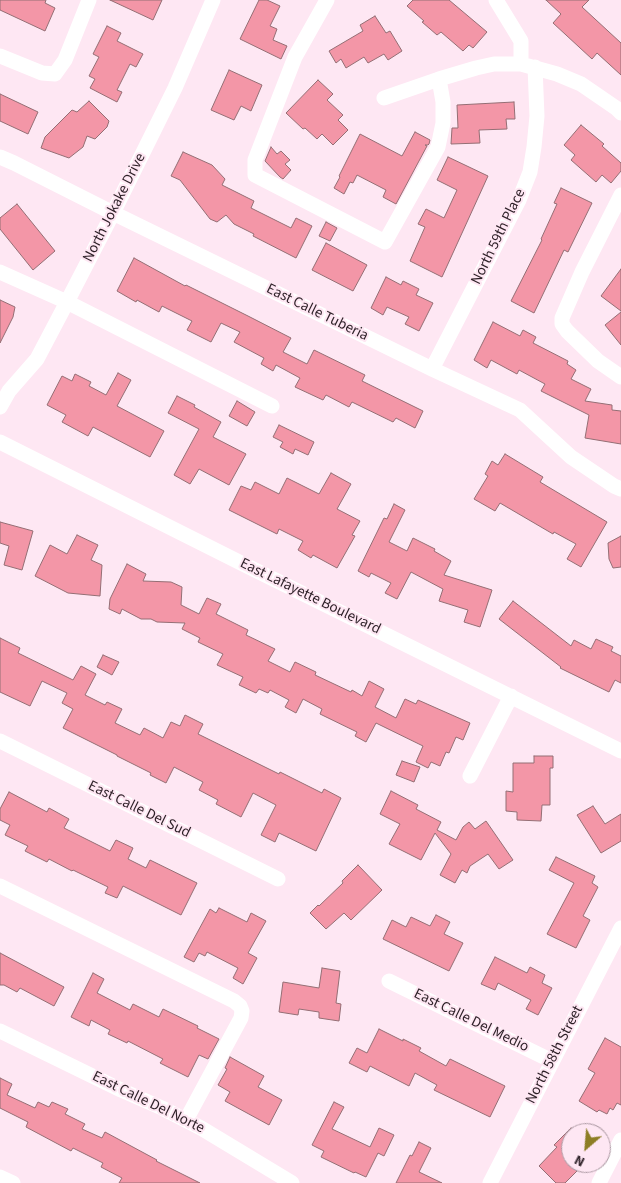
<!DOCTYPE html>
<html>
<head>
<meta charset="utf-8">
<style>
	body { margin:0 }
	#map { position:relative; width:621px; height:1183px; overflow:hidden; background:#fee7f3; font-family:"Source Sans 3",sans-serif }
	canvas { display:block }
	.north { position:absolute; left:561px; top:1123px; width:50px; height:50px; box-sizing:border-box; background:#fee7f3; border:1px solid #aa97a1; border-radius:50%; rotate:207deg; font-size:14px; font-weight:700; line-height:20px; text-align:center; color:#2c1f26 }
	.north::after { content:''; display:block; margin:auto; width:18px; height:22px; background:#8d7e25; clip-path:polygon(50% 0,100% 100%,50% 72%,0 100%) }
</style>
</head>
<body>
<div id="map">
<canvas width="621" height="1183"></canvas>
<div class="north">N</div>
</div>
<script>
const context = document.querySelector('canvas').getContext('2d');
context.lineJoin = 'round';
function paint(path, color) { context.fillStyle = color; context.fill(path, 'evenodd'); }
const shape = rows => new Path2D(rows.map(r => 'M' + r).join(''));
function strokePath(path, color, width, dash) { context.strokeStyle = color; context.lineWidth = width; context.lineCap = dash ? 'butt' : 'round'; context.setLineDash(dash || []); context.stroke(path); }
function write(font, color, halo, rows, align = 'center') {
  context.font = font + ' "Source Sans 3",sans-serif'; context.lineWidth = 4; context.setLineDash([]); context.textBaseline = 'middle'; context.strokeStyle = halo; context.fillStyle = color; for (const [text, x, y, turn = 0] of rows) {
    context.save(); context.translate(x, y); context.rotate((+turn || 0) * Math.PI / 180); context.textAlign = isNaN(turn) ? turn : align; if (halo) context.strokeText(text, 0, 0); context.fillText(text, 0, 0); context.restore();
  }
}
const building = shape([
	[0,0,46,0,45,3,55,8,45,31,0,10,0,0],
	[110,0,162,0,153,20,110,0],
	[259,0,267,0,280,6,270,26,277,29,273,40,287,46,281,59,240,39,259,0],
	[413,0,449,0,487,32,473,48,469,45,463,51,441,32,437,35,422,22,424,21,407,6,413,0],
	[546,0,589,0,582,7,621,43,621,75,597,53,592,59,553,23,561,14,546,0],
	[375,16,386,33,390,31,402,51,388,60,384,54,368,63,364,57,346,68,341,59,336,63,329,51,363,31,360,25,375,16],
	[107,26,121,33,117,41,143,54,136,67,130,64,117,90,122,92,117,102,90,88,95,79,89,76,99,57,93,54,107,26],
	[229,70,262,85,251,111,241,106,234,120,211,110,229,70],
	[318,80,333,94,327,100,343,115,338,120,348,130,333,145,322,134,317,139,305,128,303,129,286,113,318,80],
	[0,94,38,112,28,134,0,121,0,94],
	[89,101,109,121,107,127,95,139,87,136,83,147,69,158,41,148,45,137,72,110,77,112,89,101],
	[514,102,515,119,506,119,507,129,479,130,480,143,451,144,452,128,458,128,457,105,514,102],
	[581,125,604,144,602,146,621,163,621,171,611,183,602,175,596,182,571,160,575,155,564,145,581,125],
	[415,132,430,140,429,144,428,145,425,145,427,146,396,204,383,197,386,190,357,175,353,183,350,182,344,194,334,188,340,177,339,176,360,134,402,156,415,132],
	[271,147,277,154,281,151,290,160,285,164,291,170,283,179,280,177,265,161,271,147],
	[183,152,212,165,225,179,222,185,254,201,251,208,291,228,296,218,312,226,296,258,253,236,254,234,234,224,226,215,217,222,210,219,180,180,171,176,183,152],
	[448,157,488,176,442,277,410,261,425,227,418,224,426,209,444,218,457,190,437,180,448,157],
	[561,188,592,203,568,252,564,250,534,313,511,301,542,240,541,239,557,204,554,203,561,188],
	[17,204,55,251,33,270,0,229,0,218,17,204],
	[326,222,337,228,330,241,319,236,326,222],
	[326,243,367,265,353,291,312,270,326,243],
	[134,258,185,286,186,285,248,316,291,338,283,352,307,364,314,350,365,375,362,381,423,411,415,428,396,418,393,422,352,402,349,407,326,395,323,400,295,387,300,378,276,365,273,371,261,364,264,358,234,342,240,332,221,323,211,342,187,330,192,321,162,306,159,312,137,300,136,302,117,291,134,258],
	[621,269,621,311,601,296,621,269],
	[386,277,401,285,403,281,419,289,416,295,433,303,419,331,405,324,409,317,387,307,383,315,371,308,386,277],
	[0,300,15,307,13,317,0,343,0,300],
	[621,312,621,345,605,325,621,312],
	[493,322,520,336,523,330,536,337,533,343,568,361,567,364,576,370,571,379,591,389,585,401,612,405,612,410,621,411,621,444,585,438,589,415,541,391,545,384,519,370,517,374,491,360,487,368,474,360,493,322],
	[118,373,131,380,117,406,164,431,150,457,93,427,88,436,62,422,66,415,47,405,62,376,72,381,75,374,91,382,89,386,106,395,118,373],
	[177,396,195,405,194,407,221,422,213,437,246,454,229,485,199,469,190,484,174,475,199,429,168,413,177,396],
	[237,401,255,412,247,426,229,416,237,401],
	[279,425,314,442,308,455,295,449,293,454,280,447,283,442,273,437,279,425],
	[505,454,543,477,540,482,607,522,581,567,567,559,576,544,554,532,553,534,500,503,495,511,474,499,488,476,485,474,492,461,498,465,505,454],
	[331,473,351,484,337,509,360,521,352,535,355,536,337,568,313,555,311,558,298,550,303,541,279,529,277,534,229,510,241,486,251,490,255,482,279,494,287,478,319,494,331,473],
	[394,504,405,510,389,542,407,551,413,538,435,549,434,551,451,561,444,575,492,590,480,627,464,622,468,610,439,601,443,589,411,572,397,599,385,593,391,583,371,573,369,577,358,571,384,518,387,519,394,504],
	[0,522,33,531,22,570,4,565,9,546,0,543,0,522],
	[77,535,98,545,91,560,102,565,100,596,68,593,35,576,50,545,67,554,77,535],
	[621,536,621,567,613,568,609,559,608,543,621,536],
	[127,564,146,574,143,581,171,582,182,587,181,605,199,614,207,598,221,604,216,614,248,630,246,635,275,649,268,661,290,672,295,662,316,672,315,675,351,692,352,690,362,696,369,681,384,689,375,707,396,718,405,699,416,704,418,700,470,723,463,740,456,737,449,753,446,752,440,766,431,762,428,768,416,762,423,746,376,723,366,742,355,736,357,732,320,714,322,709,303,699,296,713,285,707,289,700,270,690,268,693,259,689,256,693,239,685,243,677,217,665,223,654,198,642,200,638,182,629,185,623,157,622,151,619,141,619,122,609,120,614,109,609,110,599,127,564],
	[513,601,571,646,574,640,591,649,596,639,613,647,611,651,621,656,621,683,615,680,609,692,560,668,561,667,499,619,513,601],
	[0,638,20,648,18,653,73,680,81,666,96,674,85,695,105,705,107,702,122,709,115,723,140,735,144,728,163,738,171,722,180,726,185,715,203,724,198,734,279,774,280,772,322,793,324,789,341,798,316,851,279,833,275,842,261,835,276,805,253,793,241,817,216,804,218,800,199,790,203,782,174,767,166,783,150,775,151,773,117,756,117,755,63,728,73,709,62,703,67,693,42,681,30,706,0,692,0,638],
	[103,655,119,662,112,675,97,667,103,655],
	[534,756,553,756,553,768,550,768,550,805,542,805,541,821,517,820,517,812,506,811,506,791,513,792,513,763,534,763,534,756],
	[402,761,420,767,414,782,396,775,402,761],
	[391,791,418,805,416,809,441,822,437,830,456,840,463,827,469,822,475,829,486,821,513,860,499,869,488,854,470,866,467,873,462,870,455,883,440,875,451,854,435,833,421,860,389,844,400,824,380,814,391,791],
	[9,792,47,812,49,808,69,819,64,828,110,851,116,840,133,848,128,859,146,868,150,860,197,883,181,915,123,886,117,898,105,893,108,887,73,870,72,871,49,859,47,862,25,851,28,846,5,835,10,825,0,820,0,809,9,792],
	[593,806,605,824,621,814,621,841,601,853,577,815,593,806],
	[556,857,595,876,592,883,598,887,583,916,590,920,576,948,547,934,574,883,549,870,556,857],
	[358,865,382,890,351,920,344,913,326,929,310,913,318,905,319,906,343,883,342,881,358,865],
	[219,908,247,922,251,913,266,921,248,953,257,958,243,984,233,978,238,968,207,952,205,956,199,953,194,962,184,957,210,909,216,913,219,908],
	[436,915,450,922,444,934,463,943,449,971,383,939,392,920,406,927,411,917,430,926,436,915],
	[0,953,64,987,54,1006,20,988,17,992,4,985,0,985,0,953],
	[495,957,527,973,530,967,545,975,542,983,552,988,538,1015,526,1009,531,1000,498,983,495,990,481,984,495,957],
	[322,968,340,971,336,1003,341,1004,339,1021,319,1018,319,1012,299,1009,298,1015,279,1012,283,982,319,988,322,968],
	[93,973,104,979,97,993,130,1010,133,1004,159,1017,163,1009,198,1026,197,1028,219,1039,208,1059,199,1055,188,1077,160,1063,163,1059,128,1041,127,1043,108,1034,110,1030,91,1020,89,1026,71,1017,93,973],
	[379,1029,403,1041,403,1039,421,1048,419,1051,446,1066,450,1059,505,1086,490,1117,434,1090,437,1085,415,1073,409,1086,370,1066,367,1072,349,1063,357,1048,367,1053,379,1029],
	[605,1038,621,1047,621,1105,617,1103,613,1110,610,1108,607,1114,599,1110,597,1112,579,1101,595,1073,588,1069,605,1038],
	[230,1057,264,1076,258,1087,282,1100,269,1125,225,1101,230,1092,218,1085,227,1069,225,1068,230,1057],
	[0,1078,12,1084,7,1095,35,1108,38,1102,49,1107,52,1102,68,1109,65,1114,85,1124,82,1129,102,1138,105,1132,157,1160,156,1161,200,1183,119,1183,122,1178,101,1167,103,1163,73,1148,71,1151,26,1127,28,1122,0,1108,0,1078],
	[334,1102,344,1107,332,1129,370,1147,379,1128,394,1135,384,1156,378,1153,366,1177,355,1172,354,1173,321,1157,324,1151,312,1145,334,1102],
	[571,1128,571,1165,577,1171,565,1183,556,1183,539,1166,557,1147,554,1145,571,1128],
	[419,1142,431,1148,419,1172,442,1183,396,1183,410,1155,412,1156,419,1142]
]);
paint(building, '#f396a7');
strokePath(building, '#946e74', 1);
strokePath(shape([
	[327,0,295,57,255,160,255,175,385,242,438,147,443,123,443,102,439,79],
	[496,0,521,41,521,64],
	[0,56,42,73,55,74,65,60,89,0],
	[384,98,439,79,476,68,494,64,521,64,557,74,581,84,616,108,621,113],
	[0,157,14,163,113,213,432,369,520,410,571,457,614,486,621,489],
	[621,195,582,272,562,318,562,324,567,331,598,361,621,377],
	[0,272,67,302,272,406],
	[432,369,519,200,530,172,534,147,537,116,535,67],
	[0,407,9,391,37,359,67,302,113,213,175,88,213,0],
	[0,442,249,567,621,751],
	[0,741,278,879],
	[470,776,511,696],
	[0,886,234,1001,240,1006,242,1011,241,1018,186,1120],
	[389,981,552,1061],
	[0,1031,121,1090,162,1108,201,1128,292,1183],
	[0,1177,13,1183],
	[490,1183,621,928],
	[599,1183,621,1140]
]), '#fff', 15);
write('15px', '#2c1f26', '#fee7f3', [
	["North Jokake Drive",115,208,-63],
	["North 59th Place",499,237,-64],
	["East Calle Tuberia",317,313,26],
	["East Lafayette Boulevard",310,597,26],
	["East Calle Del Sud",139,810,26],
	["East Calle Del Medio",471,1021,26],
	["North 58th Street",555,1055,-63],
	["East Calle Del Norte",148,1103,26]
]);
</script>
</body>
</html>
